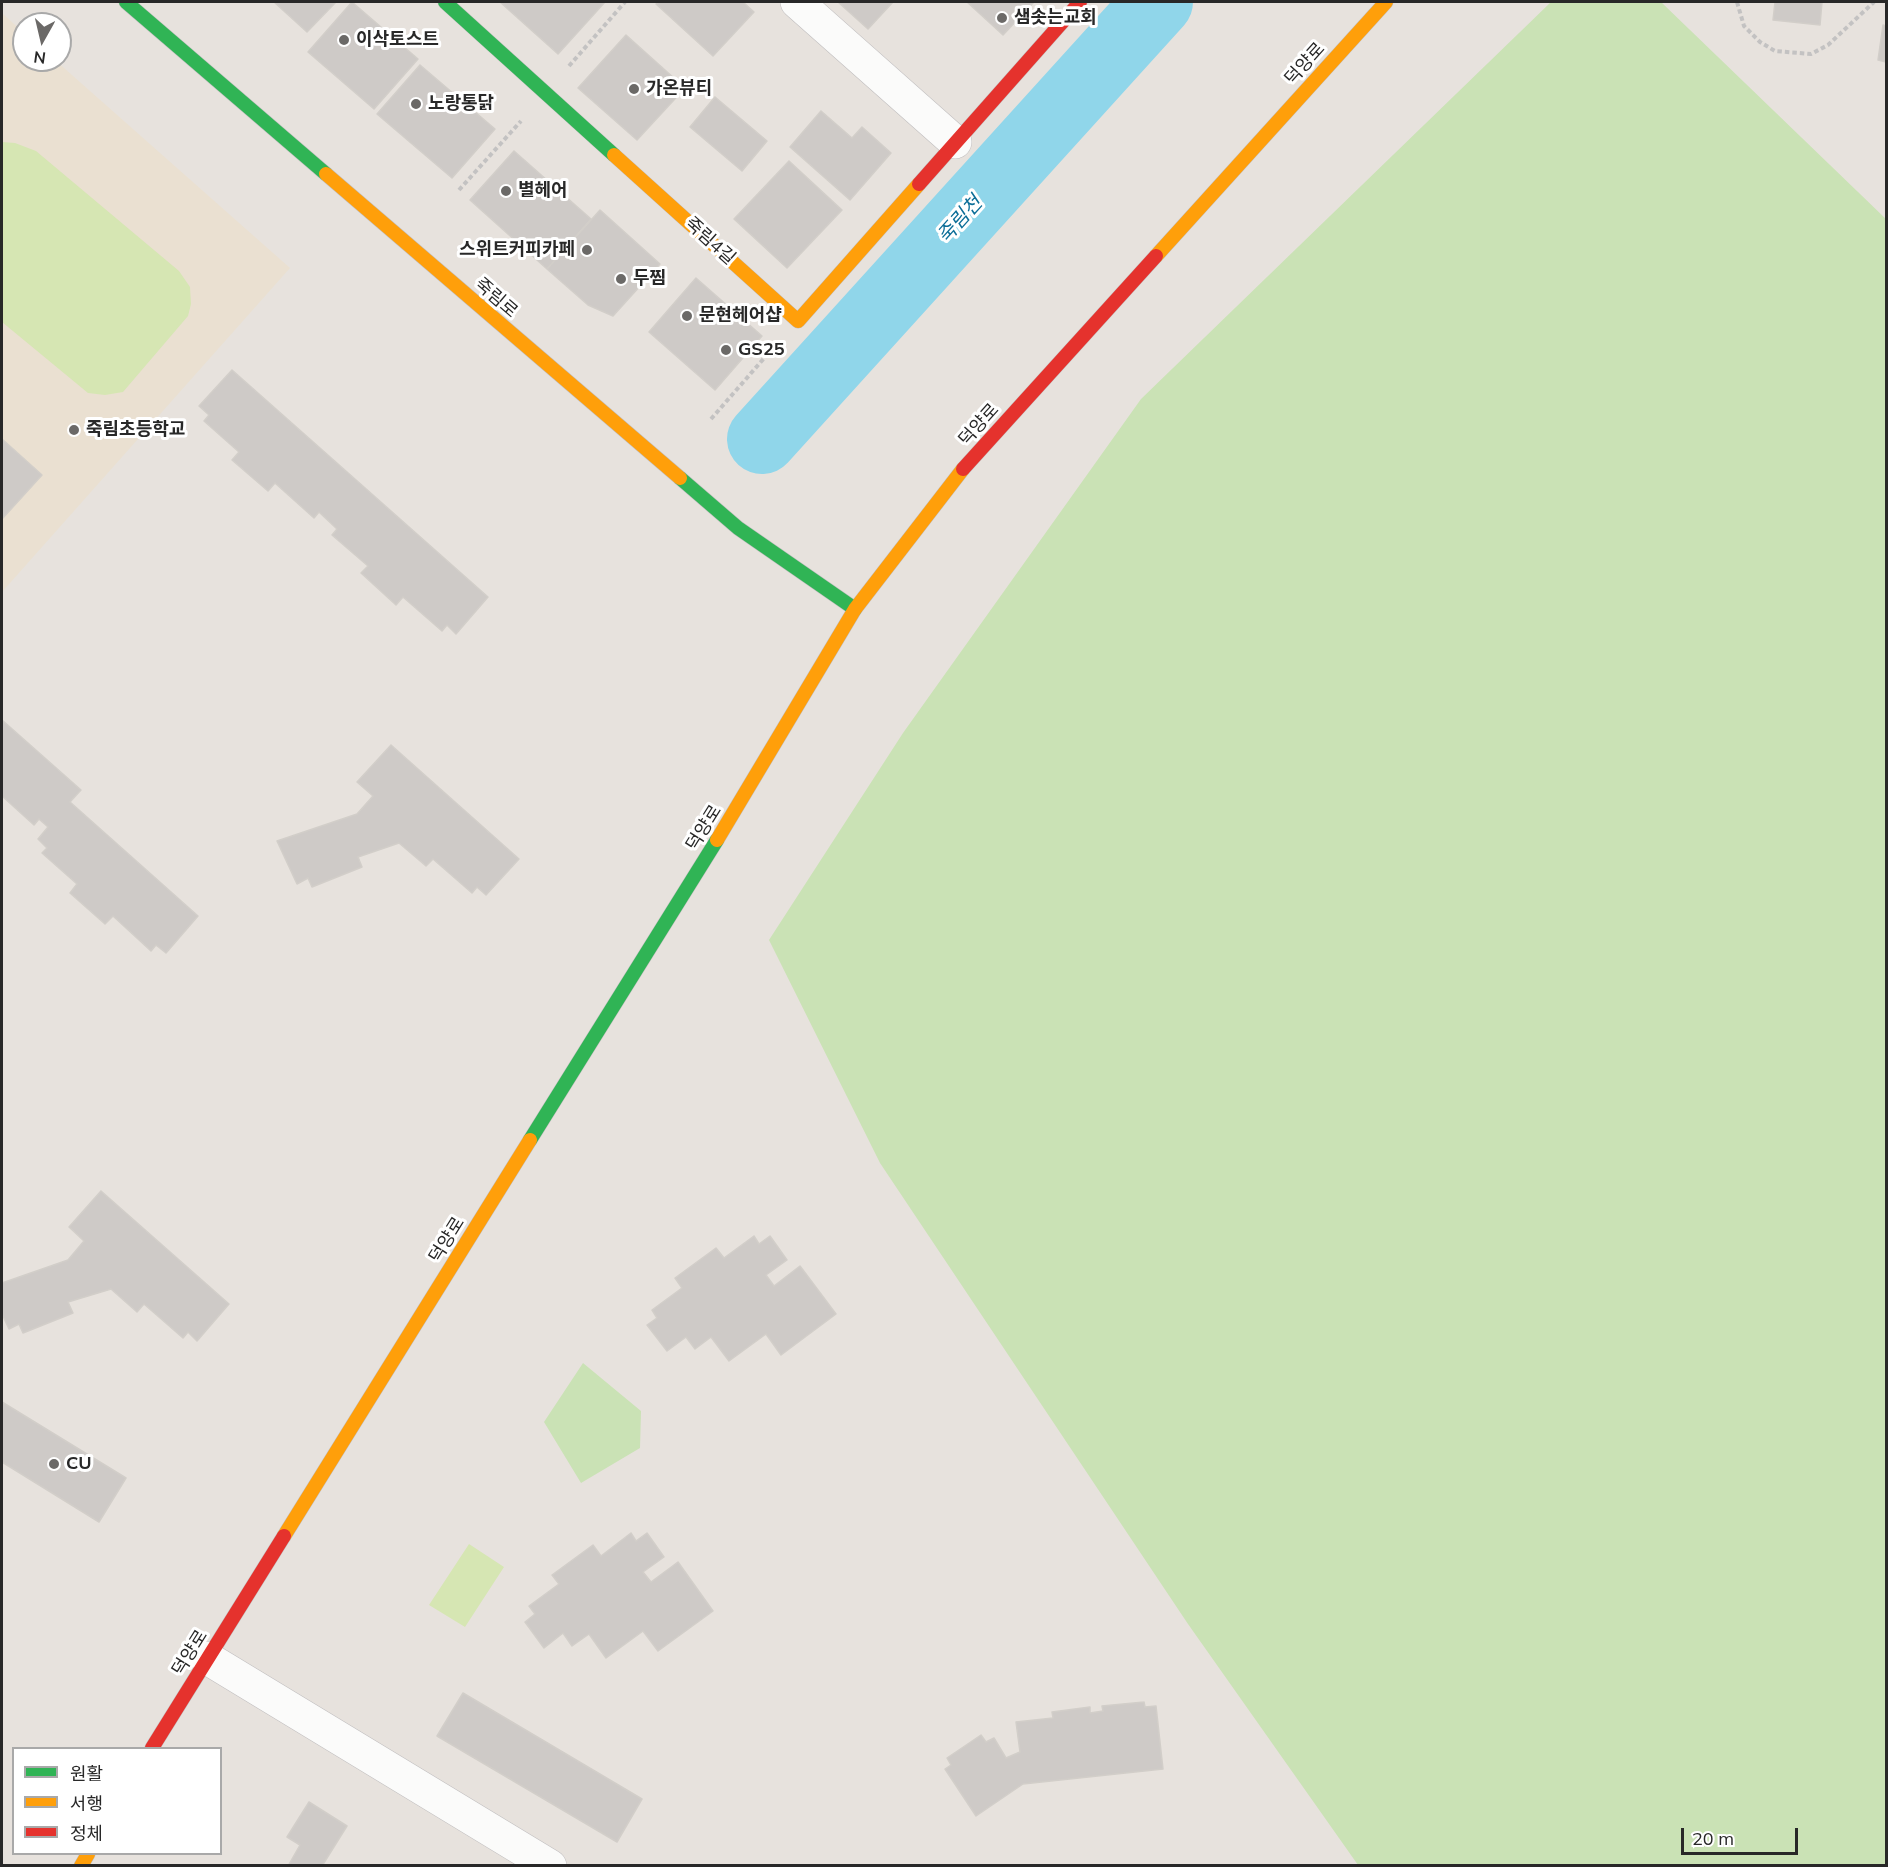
<!DOCTYPE html>
<html>
<head>
<meta charset="utf-8">
<style>
	body { margin:0 }
	#map { position:relative; width:1888px; height:1867px; overflow:hidden; background:#e7e2dd; font-family:Mulish,"Noto Sans KR",sans-serif }
	canvas { display:block }
	.frame { position:absolute; inset:0; border:3px solid #282828; pointer-events:none }
	.legend { position:absolute; left:12px; top:1747px; width:210px; height:108px; box-sizing:border-box; background:#fff; border:2px solid #a9a9a9; margin:0; padding:8px 10px; list-style:none; font-size:18px; color:#282828 }
	.legend li { display:flex; align-items:center; gap:12px; height:30px }
	.legend b { width:30px; border:2px solid #a9a9a9 }
	.north { position:absolute; left:12px; top:12px; width:60px; height:60px; box-sizing:border-box; background:#fff; border:2px solid #a9a9a9; border-radius:50%; rotate:188deg; font-size:16px; font-weight:700; line-height:24px; text-align:center; color:#282828 }
	.north::after { content:''; display:block; margin:auto; width:21px; height:27px; background:#6b6967; clip-path:polygon(50% 0,100% 100%,50% 72%,0 100%) }
	.scale { position:absolute; left:1681px; top:1828px; width:117px; height:27px; box-sizing:border-box; border:3px solid #282828; border-top:0; padding-left:8px; font-size:18px; line-height:21px; white-space:nowrap; color:#282828; -webkit-text-stroke:4px #fff; paint-order:stroke }
</style>
</head>
<body>
<div id="map">
<canvas width="1888" height="1867"></canvas>
<div class="frame"></div>
<ul class="legend">
<li><b style="height:8px;background:#30b455"></b>원활</li>
<li><b style="height:8px;background:#ff9f0a"></b>서행</li>
<li><b style="height:8px;background:#e5322d"></b>정체</li>
</ul>
<div class="north">N</div>
<div class="scale">20 m</div>
</div>
<script>
const context = document.querySelector('canvas').getContext('2d');
context.lineJoin = 'round';
function paint(path, color) { context.fillStyle = color; context.fill(path, 'evenodd'); }
const shape = rows => new Path2D(rows.map(r => 'M' + r).join(''));
function strokePath(path, color, width, dash) { context.strokeStyle = color; context.lineWidth = width; context.lineCap = dash ? 'butt' : 'round'; context.setLineDash(dash || []); context.stroke(path); }
function write(font, color, halo, rows, align = 'center') {
  context.font = font + ' Mulish,"Noto Sans KR",sans-serif'; context.lineWidth = 6; context.setLineDash([]); context.textBaseline = 'middle'; context.strokeStyle = halo; context.fillStyle = color; for (const [text, x, y, turn = 0] of rows) {
    context.save(); context.translate(x, y); context.rotate((+turn || 0) * Math.PI / 180); context.textAlign = isNaN(turn) ? turn : align; if (halo) context.strokeText(text, 0, 0); context.fillText(text, 0, 0); context.restore();
  }
}
paint(shape([
	[2,13,24,33,24,60,55,60,290,268,2,592]
]), '#eae0d1');
paint(shape([
	[1551,2,1661,2,1886,219,1886,1865,1358,1865,1188,1624,880,1163,769,940,903,733,1141,399],
	[583,1363,641,1411,640,1448,581,1483,544,1422]
]), '#cae2b5');
paint(shape([
	[2,142,15,143,36,151,179,271,190,287,191,304,188,316,123,392,105,395,88,393,2,322],
	[469,1544,504,1567,465,1627,429,1605]
]), '#d6e6b3');
strokePath(shape([
	[762,439,1158,2]
]), '#90d6ea', 70);
const building = shape([
	[274,2,336,2,307,32,274,2],
	[352,2,418,59,374,109,308,52,352,2],
	[500,2,605,2,558,54,500,2],
	[659,2,743,2,754,12,713,56,656,4,659,2],
	[838,2,893,2,868,29,838,2],
	[967,2,1034,2,1003,35,967,2],
	[1775,2,1822,2,1820,25,1773,20,1775,2],
	[1883,25,1886,26,1886,62,1878,60,1883,25],
	[626,35,685,88,637,140,578,88,626,35],
	[420,65,495,129,452,178,377,114,420,65],
	[715,97,767,141,742,171,690,127,715,97],
	[821,111,852,138,862,127,891,153,850,200,790,147,821,111],
	[514,151,591,219,547,269,470,200,514,151],
	[789,161,842,210,787,268,734,219,789,161],
	[600,210,660,264,613,316,588,305,547,269,600,210],
	[696,278,762,336,715,390,649,332,696,278],
	[232,370,488,597,456,634,447,625,442,631,403,597,396,605,361,573,368,566,332,535,337,529,319,512,314,518,275,483,268,491,232,460,239,452,204,421,209,415,199,406,232,370],
	[2,439,42,475,2,519,2,439],
	[2,720,81,790,70,802,198,916,166,953,156,945,151,951,113,916,105,924,70,893,77,884,42,853,47,848,38,839,48,827,39,819,34,825,2,796,2,720],
	[391,745,519,859,486,895,477,887,472,893,433,859,426,866,399,843,358,857,362,867,312,887,308,878,297,884,277,841,357,814,373,796,357,782,391,745],
	[101,1191,229,1304,197,1341,188,1332,183,1338,144,1304,137,1312,111,1289,68,1302,73,1313,23,1333,19,1324,9,1329,2,1314,2,1283,68,1260,84,1241,69,1227,101,1191],
	[754,1236,759,1244,770,1236,787,1260,766,1275,774,1286,800,1266,836,1314,781,1355,766,1334,729,1361,711,1337,695,1349,686,1337,667,1351,647,1325,657,1318,652,1310,682,1288,675,1278,716,1248,724,1258,754,1236],
	[2,1402,126,1478,99,1522,2,1462,2,1402],
	[631,1533,636,1541,647,1533,664,1557,643,1572,651,1582,678,1562,713,1611,658,1651,643,1631,606,1658,589,1634,572,1646,563,1633,544,1648,525,1622,535,1614,529,1606,559,1584,552,1575,593,1545,601,1556,631,1533],
	[463,1693,642,1799,617,1842,437,1736,463,1693],
	[1144,1702,1145,1707,1156,1706,1163,1769,1023,1784,976,1816,945,1769,951,1765,947,1758,981,1735,986,1742,994,1738,1006,1758,1020,1752,1016,1722,1053,1718,1052,1712,1090,1707,1090,1713,1103,1711,1102,1706,1144,1702],
	[309,1802,347,1826,322,1866,288,1866,300,1845,287,1837,309,1802]
]);
paint(building, '#cecac7');
strokePath(building, '#d2cec9', 1.5);
const street = shape([
	[797,2,955,142],
	[207,1658,550,1866]
]);
const fast = shape([
	[126,2,326,174],
	[445,2,614,155],
	[680,478,738,528,855,609],
	[530,1140,717,840]
]);
const slow = shape([
	[614,155,798,321,919,184],
	[326,174,680,478],
	[1156,256,1386,2],
	[717,840,855,609,963,469],
	[284,1536,530,1140],
	[81,1866,88,1854]
]);
const jam = shape([
	[919,184,1080,2],
	[963,469,1156,256],
	[152,1748,284,1536]
]);
strokePath(street, '#c0bebf', 34);
strokePath(fast, '#c0bebf', 15);
strokePath(slow, '#c0bebf', 15);
strokePath(jam, '#c0bebf', 15);
strokePath(shape([
	[1737,2,1744,26,1760,42,1775,51,1811,54,1828,45,1874,2],
	[569,66,625,2],
	[459,190,521,121],
	[711,419,773,348]
]), '#c3c2c2', 4, [4.5, 3]);
strokePath(street, '#fbfbfa', 33);
strokePath(fast, '#30b455', 14);
strokePath(slow, '#ff9f0a', 14);
strokePath(jam, '#e5322d', 14);
for (const [x, y, r, color] of [
	[1002,18,6,"#6b6967"],
	[344,40,6,"#6b6967"],
	[634,89,6,"#6b6967"],
	[416,104,6,"#6b6967"],
	[506,191,6,"#6b6967"],
	[587,250,6,"#6b6967"],
	[621,279,6,"#6b6967"],
	[687,316,6,"#6b6967"],
	[726,350,6,"#6b6967"],
	[74,430,6,"#6b6967"],
	[54,1464,6,"#6b6967"]
]) { const dot = new Path2D(); dot.arc(x, y, r, 0, 2 * Math.PI); context.fillStyle = color; context.fill(dot); strokePath(dot, '#fff', 2); }
write('bold 18px', '#282828', '#fff', [
	["샘솟는교회",1014,18],
	["이삭토스트",356,40],
	["가온뷰티",646,89],
	["노랑통닭",428,104],
	["별헤어",518,191],
	["스위트커피카페",575,250,"right"],
	["두찜",633,279],
	["문현헤어샵",699,316],
	["GS25",738,350],
	["죽림초등학교",86,430],
	["CU",66,1464]
], 'left');
write('18px', '#282828', '#fff', [
	["덕양로",1305,64,-48],
	["죽림4길",710,241,42],
	["죽림로",496,298,41],
	["덕양로",979,425,-48],
	["덕양로",704,828,-58],
	["덕양로",447,1240,-58],
	["덕양로",190,1653,-58]
]);
write('italic 20px', '#0c6e98', '#fff', [
	["죽림천",960,220,-48]
]);
</script>
</body>
</html>
